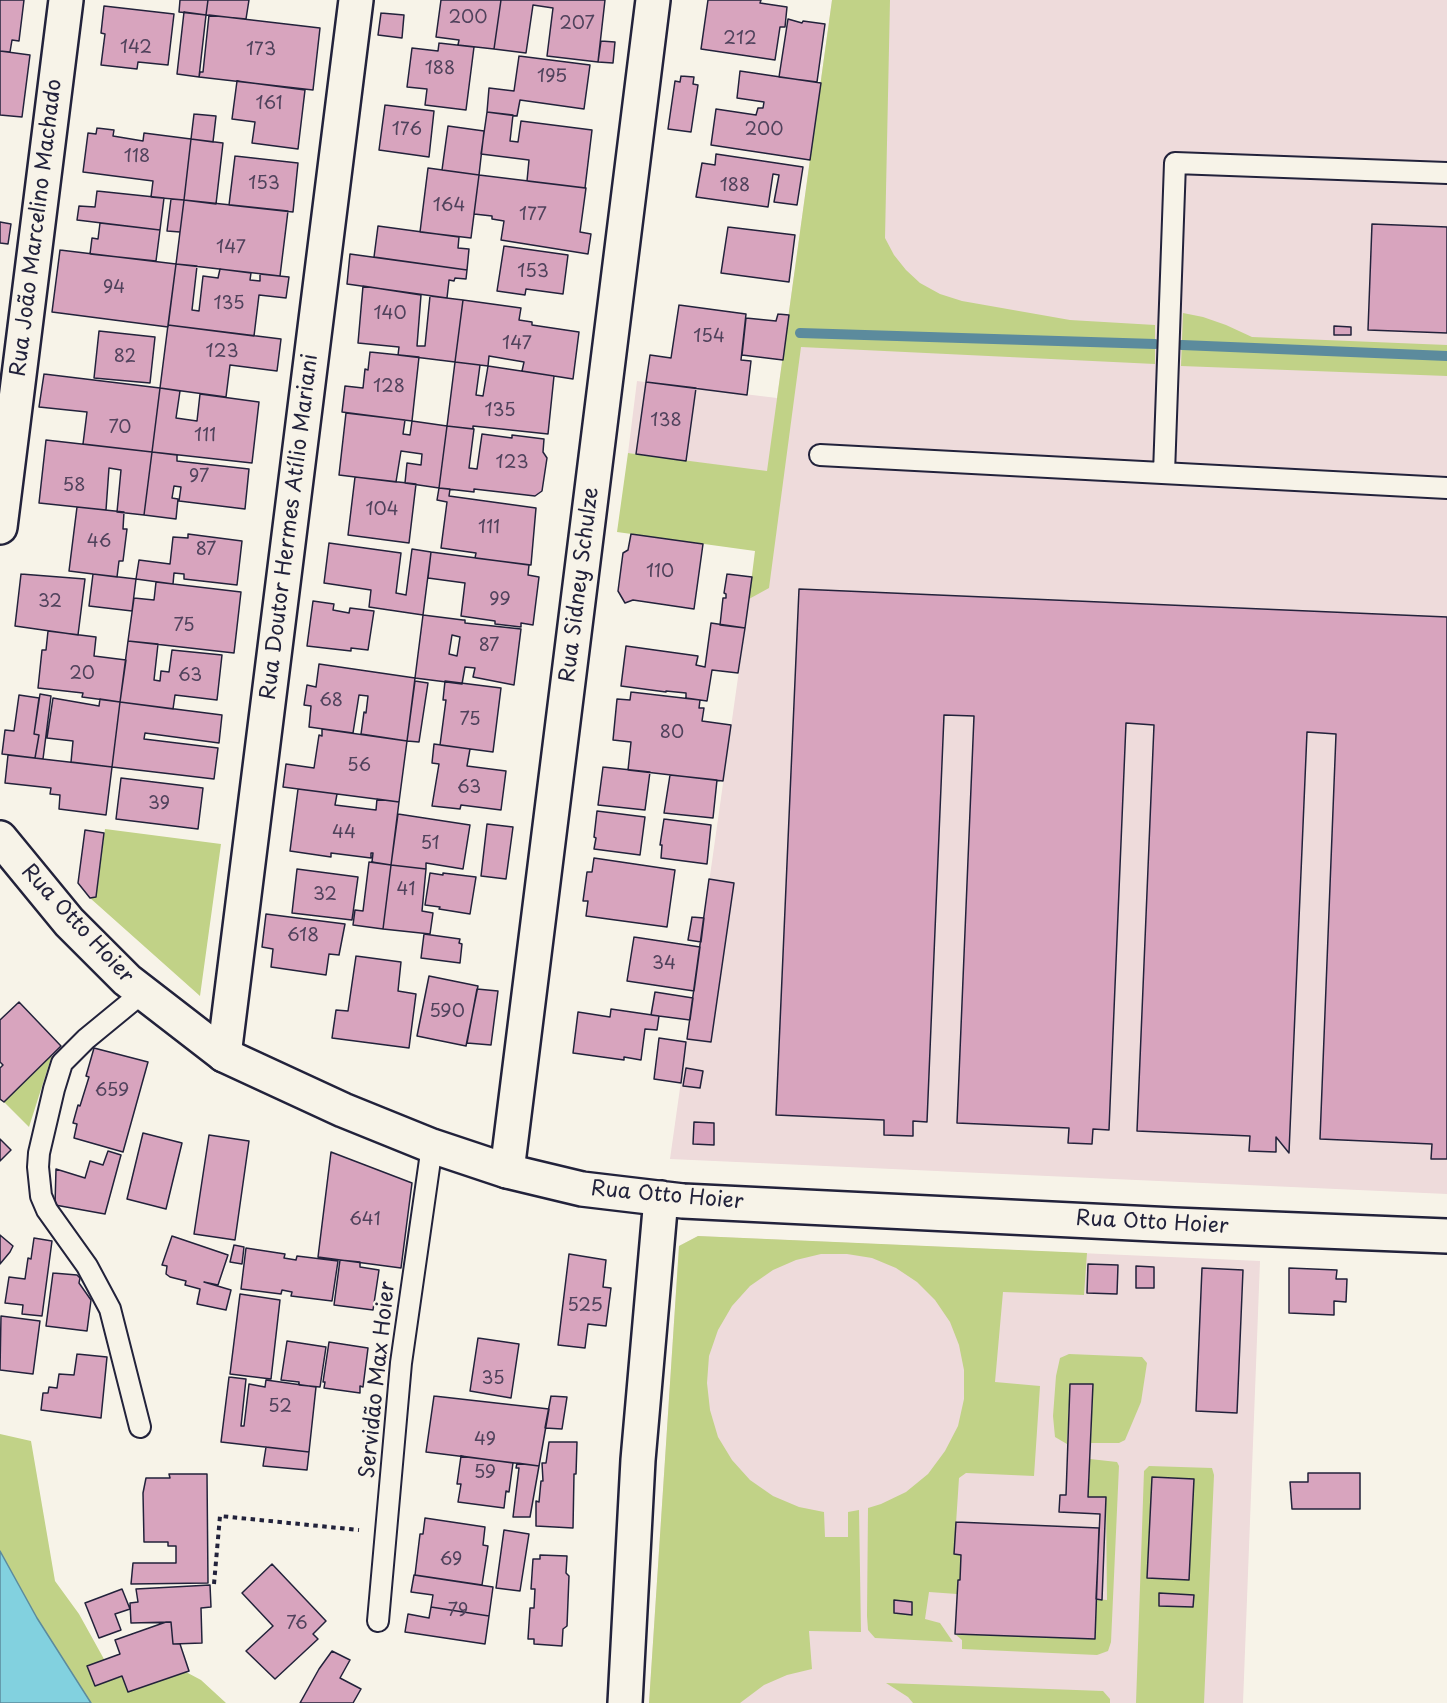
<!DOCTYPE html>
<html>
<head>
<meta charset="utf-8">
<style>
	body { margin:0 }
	canvas { display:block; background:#f7f3e8 }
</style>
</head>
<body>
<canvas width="1447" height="1703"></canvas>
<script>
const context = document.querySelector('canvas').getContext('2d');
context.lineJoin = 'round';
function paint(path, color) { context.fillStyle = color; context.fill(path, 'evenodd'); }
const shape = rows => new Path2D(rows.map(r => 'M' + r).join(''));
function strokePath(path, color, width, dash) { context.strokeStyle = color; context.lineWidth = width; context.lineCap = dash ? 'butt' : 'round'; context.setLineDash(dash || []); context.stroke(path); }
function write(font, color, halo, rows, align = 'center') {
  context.font = font + ' "Playpen Sans",sans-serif'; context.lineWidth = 4.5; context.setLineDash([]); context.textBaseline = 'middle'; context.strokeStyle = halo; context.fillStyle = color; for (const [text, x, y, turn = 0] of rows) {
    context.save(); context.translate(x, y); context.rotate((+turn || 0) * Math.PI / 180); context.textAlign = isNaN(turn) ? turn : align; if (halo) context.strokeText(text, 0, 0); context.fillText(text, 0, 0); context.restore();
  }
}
paint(shape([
	[832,0,1447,0,1447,1194,670,1159,767,472,628,453,637,381,777,398],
	[698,1236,1260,1261,1243,1703,649,1703,679,1246]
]), '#eedbdb');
paint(shape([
	[832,0,890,0,885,238,894,255,906,270,920,283,940,294,962,301,1070,320,1155,325,1155,364,801,347,769,588,749,599,755,551,617,532,628,453,767,471],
	[1183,313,1203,317,1226,325,1252,337,1447,345,1447,376,1181,366],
	[105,829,221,844,200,996,90,898,96,897],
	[52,1055,29,1127,4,1102],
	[698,1236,1087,1253,1084,1295,1003,1292,995,1382,1040,1386,1034,1476,966,1473,959,1478,954,1554,961,1555,960,1580,958,1580,957,1594,929,1592,925,1619,940,1623,953,1642,875,1638,868,1630,867,1616,868,1508,881,1504,906,1492,928,1474,945,1451,958,1426,964,1399,964,1370,959,1345,950,1322,935,1300,917,1282,896,1268,872,1258,847,1254,821,1254,796,1260,773,1270,750,1286,732,1306,718,1330,709,1356,707,1383,710,1410,718,1437,732,1460,750,1480,773,1496,799,1507,824,1512,825,1537,848,1537,848,1512,859,1510,861,1632,809,1631,812,1669,787,1675,764,1685,740,1703,649,1703,679,1246],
	[1069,1354,1142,1357,1147,1363,1141,1402,1125,1440,1119,1443,1091,1443,1093,1384,1070,1384,1067,1444,1055,1437,1053,1416,1056,1376,1060,1358],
	[0,1434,31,1441,55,1581,79,1614,115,1679,169,1663,201,1680,226,1703,91,1703,37,1618,0,1551],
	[1090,1459,1117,1462,1119,1466,1111,1642,1108,1651,1097,1655,962,1649,962,1640,955,1634,1094,1639,1096,1599,1107,1600,1106,1498,1088,1497],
	[1149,1466,1212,1468,1214,1475,1204,1703,1136,1703,1144,1471],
	[886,1683,1103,1691,1110,1699,1110,1703,913,1703,908,1697]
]), '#c1d287');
const water = shape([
	[0,1551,37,1618,91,1703,0,1703,0,1551]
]);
paint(water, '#82d1df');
strokePath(water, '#5c8b9d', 1.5);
strokePath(shape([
	[800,333,1155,344],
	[1182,345,1447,356]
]), '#5c8b9d', 10);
const building = shape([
	[0,0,24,0,19,41,12,40,10,52,0,51,0,0],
	[180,0,208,0,206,15,179,12,180,0],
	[208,0,249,0,246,19,206,15,208,0],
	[441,0,501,0,494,49,458,45,459,40,436,37,441,0],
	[501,0,605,0,598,62,547,56,553,8,533,5,526,53,494,49,501,0],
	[708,0,761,0,760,3,787,7,785,27,780,27,775,60,701,49,708,0],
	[104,6,174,14,168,65,138,62,137,69,101,65,105,34,101,33,104,6],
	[184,12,206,15,199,77,177,74,184,12],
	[381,13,404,15,402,38,378,35,381,13],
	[209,15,320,28,313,90,199,77,200,72,203,72,209,15],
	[788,19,802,23,803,21,825,24,817,82,779,77,788,19],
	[601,41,615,42,613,63,598,62,601,41],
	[439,43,474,47,466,110,425,105,427,89,407,87,412,48,438,51,439,43],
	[0,51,30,55,22,117,0,115,0,51],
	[519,56,590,65,584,109,520,100,517,116,487,112,489,88,514,91,519,56],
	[740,71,821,83,810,160,711,145,716,109,756,115,758,108,763,108,764,102,737,98,740,71],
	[681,76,694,77,693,84,698,85,691,132,668,129,675,81,680,82,681,76],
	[237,81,305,90,298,149,252,143,255,122,232,119,237,81],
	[385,105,434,111,429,157,379,150,385,105],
	[487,112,513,115,510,141,518,142,521,121,592,130,585,188,527,181,529,160,481,154,487,112],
	[194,114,216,116,213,142,191,139,194,114],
	[448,126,484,131,479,175,442,170,448,126],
	[97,128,114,130,113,136,143,141,144,133,191,139,184,200,151,197,153,181,83,172,88,133,96,134,97,128],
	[191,139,223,143,216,204,184,200,191,139],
	[716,154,803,167,797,205,774,202,779,175,773,174,768,207,696,197,702,163,715,165,716,154],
	[235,156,298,163,293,212,229,205,235,156],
	[428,168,479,175,471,238,420,232,428,168],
	[479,175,586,188,580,232,591,234,588,254,501,240,504,221,492,219,492,216,474,214,479,175],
	[97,191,164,198,160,230,77,220,79,206,95,207,97,191],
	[171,199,184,200,180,232,167,231,171,199],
	[184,200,288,211,280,276,176,264,184,200],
	[0,222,11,224,8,244,0,243,0,222],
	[100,223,160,230,156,261,90,254,92,238,98,239,100,223],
	[1372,224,1447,227,1447,333,1368,330,1372,224],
	[378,226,459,237,458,248,469,249,467,270,374,257,378,226],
	[728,227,795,235,789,282,721,273,728,227],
	[504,246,568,255,563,294,526,289,525,295,497,291,504,246],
	[60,250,176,264,168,327,52,312,60,250],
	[350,254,467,270,466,279,455,278,454,281,449,280,447,298,347,284,350,254],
	[176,264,197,266,192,310,199,311,203,276,218,278,220,269,251,273,250,280,260,281,260,274,289,277,286,298,259,295,254,336,168,325,176,264],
	[363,286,421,295,417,346,425,346,430,296,463,300,455,362,398,355,399,347,358,343,363,286],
	[463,300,521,308,519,320,532,322,532,325,579,332,573,379,522,371,524,362,489,356,488,366,455,362,463,300],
	[679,305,746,314,741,360,751,361,747,395,646,382,650,355,671,358,679,305],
	[778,314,789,315,783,360,742,355,746,318,776,321,778,314],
	[168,325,281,339,277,371,230,365,226,397,160,388,168,325],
	[1334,326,1351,327,1351,335,1334,335,1334,326],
	[99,331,155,337,150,383,94,378,99,331],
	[370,352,419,357,412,421,342,412,345,386,363,388,365,369,368,370,370,352],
	[455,362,480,365,476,395,483,396,488,366,554,376,548,434,473,426,473,429,447,426,455,362],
	[44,374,160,388,152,452,83,444,87,412,39,407,44,374],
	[646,382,696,388,686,461,636,454,646,382],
	[160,388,180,391,176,418,197,421,200,394,259,402,252,463,152,452,160,388],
	[346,413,405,420,403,434,410,435,412,421,447,426,439,488,405,483,407,463,421,465,422,454,401,451,396,482,339,475,346,413],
	[447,426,474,429,469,468,477,469,482,434,512,438,512,435,544,439,543,452,547,458,542,491,535,496,474,489,474,492,439,488,447,426],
	[46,440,152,452,144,515,117,512,121,470,109,468,106,510,39,503,46,440],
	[152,452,177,455,177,461,249,469,245,509,179,501,181,487,174,486,172,498,178,499,176,519,144,515,152,452],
	[355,477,416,484,409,543,348,535,355,477],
	[439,488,450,489,449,496,536,508,531,565,475,558,476,553,441,548,447,502,437,500,439,488],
	[77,507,124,512,123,529,127,529,123,561,119,561,117,577,69,571,77,507],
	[188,534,242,541,237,585,184,579,184,574,174,573,173,584,136,579,139,560,170,564,173,537,188,538,188,534],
	[631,534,703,544,694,609,633,600,625,603,618,591,623,553,628,550,631,534],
	[329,543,401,553,396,593,406,595,412,549,431,552,423,615,369,607,371,590,324,583,329,543],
	[431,552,529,565,528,575,539,577,533,625,521,623,521,627,495,624,495,621,461,616,465,583,428,578,431,552],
	[21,574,85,579,78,635,15,626,21,574],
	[93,574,136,579,132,611,89,606,93,574],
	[727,574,752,577,745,628,720,625,723,598,726,598,726,594,724,593,727,574],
	[156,582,241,592,234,653,128,641,134,598,154,600,156,582],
	[799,589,1447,617,1447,1159,1431,1159,1432,1144,1320,1139,1336,734,1307,732,1289,1153,1276,1137,1276,1152,1249,1151,1250,1136,1137,1131,1154,725,1126,723,1109,1130,1093,1129,1092,1144,1068,1143,1069,1128,957,1123,974,716,944,715,927,1122,913,1121,913,1136,884,1135,884,1120,776,1115,799,589],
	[313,601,334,604,333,610,349,613,350,608,374,611,368,650,351,648,351,651,307,646,313,601],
	[423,615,463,620,465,620,465,623,521,629,514,685,473,677,475,668,465,667,462,684,415,678,423,615],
	[452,635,460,637,457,656,449,654,452,635],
	[711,623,745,628,738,673,712,670,707,701,686,698,686,693,666,691,666,692,621,686,626,646,698,656,696,665,705,667,711,623],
	[48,631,96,637,94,656,126,660,120,702,82,697,83,693,38,688,42,650,46,650,48,631],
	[128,641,158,644,154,680,160,681,161,671,169,672,172,650,222,655,217,700,175,695,173,709,120,702,128,641],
	[319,664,415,678,407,741,361,734,364,712,366,713,368,696,359,695,353,733,309,727,311,706,304,705,307,685,316,687,319,664],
	[415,681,428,683,419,742,407,741,415,681],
	[445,681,501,688,493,752,440,745,446,700,443,700,445,681],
	[631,692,700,700,699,708,704,708,702,721,731,725,723,781,628,770,631,742,613,740,617,699,630,700,631,692],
	[40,694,51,696,43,759,35,758,39,735,34,734,40,694],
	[19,695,39,698,34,734,39,735,35,758,2,754,5,730,14,731,19,695],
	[53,698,99,706,100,699,120,702,112,767,71,762,73,741,47,738,53,698],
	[120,702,222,715,219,743,145,733,144,739,218,748,214,779,112,767,120,702],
	[322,729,407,741,399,802,283,787,286,764,314,768,319,735,322,736,322,729],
	[434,744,470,749,467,766,506,771,501,810,461,805,460,809,432,806,439,764,432,763,434,744],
	[8,755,112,767,106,815,59,809,60,795,50,794,51,788,5,783,8,755],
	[603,767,650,772,645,810,598,805,603,767],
	[670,775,717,780,713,818,664,813,670,775],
	[121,778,203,788,198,829,116,819,121,778],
	[298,789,337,794,335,805,376,810,377,799,399,802,391,865,372,862,373,853,371,853,371,858,331,853,331,857,290,851,298,789],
	[597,811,645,817,640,855,594,849,596,838,594,837,597,811],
	[398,814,470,825,463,869,426,863,426,869,391,865,398,814],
	[664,819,711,825,707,864,661,858,662,845,660,845,664,819],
	[487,824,513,827,506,879,481,876,487,824],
	[85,830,104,833,96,897,90,898,78,883,85,830],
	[594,858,675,870,667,927,586,916,588,901,583,901,587,872,592,872,594,858],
	[369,862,391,865,383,929,353,925,355,910,363,911,369,862],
	[391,865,426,869,422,911,433,913,430,934,383,929,391,865],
	[297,869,358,877,352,920,292,913,297,869],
	[430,873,443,875,443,873,476,877,470,914,439,909,440,907,425,905,430,873],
	[709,879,734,883,711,1042,687,1039,709,879],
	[266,914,345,924,339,955,329,954,326,975,271,967,273,949,262,947,266,914],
	[692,917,704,918,701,942,688,940,692,917],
	[424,934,460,939,459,943,462,944,460,963,421,958,424,934],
	[634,937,700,947,694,991,627,981,634,937],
	[356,956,401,962,398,991,416,994,409,1048,332,1038,336,1010,348,1011,356,956],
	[429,976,478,986,466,1046,417,1036,429,976],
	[477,989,498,991,491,1045,467,1043,477,989],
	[655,992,693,998,690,1020,651,1015,655,992],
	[19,1002,61,1046,4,1102,0,1099,0,1068,3,1065,0,1062,0,1020,19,1002],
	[611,1009,659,1016,657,1030,645,1029,641,1060,624,1057,624,1060,573,1053,578,1012,610,1017,611,1009],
	[659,1038,686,1042,681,1083,654,1079,659,1038],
	[94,1048,148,1062,123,1152,74,1138,77,1124,73,1123,78,1105,80,1106,89,1077,86,1076,94,1048],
	[686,1068,703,1071,700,1088,683,1086,686,1068],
	[694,1122,714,1123,714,1145,693,1144,694,1122],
	[143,1133,182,1143,166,1209,127,1199,143,1133],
	[209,1135,249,1141,235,1240,194,1234,209,1135],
	[0,1139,11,1150,0,1161,0,1139],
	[108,1151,121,1155,105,1214,55,1205,56,1169,85,1178,90,1161,103,1165,108,1151],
	[331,1152,412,1183,401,1268,318,1257,331,1152],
	[0,1235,13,1246,10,1252,0,1264,0,1235],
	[172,1236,228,1255,218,1285,204,1282,231,1290,226,1310,197,1304,200,1289,185,1285,186,1281,170,1277,166,1274,167,1266,162,1265,172,1236],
	[34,1238,52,1241,42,1316,22,1314,23,1305,5,1303,9,1277,25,1279,28,1258,31,1259,34,1238],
	[234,1245,244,1247,242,1264,230,1262,234,1245],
	[246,1248,285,1254,284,1258,296,1260,297,1256,338,1261,332,1301,291,1296,292,1292,282,1290,281,1294,241,1289,246,1248],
	[569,1254,606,1260,603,1287,611,1288,606,1326,588,1324,585,1348,558,1345,569,1254],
	[340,1260,360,1262,360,1267,379,1270,373,1310,334,1305,340,1260],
	[1088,1264,1118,1265,1117,1294,1087,1293,1088,1264],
	[1136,1266,1154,1267,1154,1288,1136,1288,1136,1266],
	[1202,1268,1243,1270,1237,1413,1196,1411,1202,1268],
	[1289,1268,1337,1270,1336,1279,1347,1279,1346,1302,1334,1301,1334,1315,1289,1313,1289,1268],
	[53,1273,77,1275,80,1278,79,1283,91,1300,87,1331,46,1326,53,1273],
	[240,1294,280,1300,271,1379,230,1374,240,1294],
	[1,1316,40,1321,33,1374,0,1370,1,1316],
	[478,1338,519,1344,511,1398,470,1391,478,1338],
	[287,1341,326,1347,320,1387,299,1385,299,1382,281,1380,287,1341],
	[329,1342,368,1348,363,1387,360,1386,360,1393,324,1388,325,1382,323,1382,329,1342],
	[77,1354,107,1357,101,1418,41,1410,43,1393,48,1393,49,1387,57,1388,59,1374,74,1375,77,1354],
	[229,1377,246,1379,241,1426,244,1426,249,1384,265,1387,266,1380,316,1387,309,1452,221,1442,229,1377],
	[1070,1384,1093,1384,1088,1497,1106,1497,1102,1600,1096,1599,1100,1514,1059,1512,1060,1495,1066,1495,1070,1384],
	[434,1396,549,1409,539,1466,426,1452,434,1396],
	[551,1396,567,1397,562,1429,545,1428,551,1396],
	[549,1442,577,1442,576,1474,574,1474,573,1528,536,1526,536,1501,539,1502,541,1481,543,1481,542,1463,546,1463,549,1442],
	[266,1447,309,1452,307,1470,263,1466,266,1447],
	[461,1456,513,1463,509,1492,506,1491,504,1508,458,1502,461,1484,457,1484,461,1456],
	[517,1463,539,1466,530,1517,513,1517,519,1468,516,1468,517,1463],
	[1308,1473,1360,1473,1360,1509,1292,1509,1290,1482,1308,1482,1308,1473],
	[169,1474,207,1474,208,1583,131,1584,133,1563,176,1563,176,1546,168,1546,168,1542,144,1542,143,1493,146,1478,170,1478,169,1474],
	[1152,1477,1194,1479,1189,1580,1147,1578,1152,1477],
	[425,1518,485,1527,483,1545,488,1546,482,1585,415,1575,420,1534,423,1534,425,1518],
	[956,1522,1099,1528,1095,1639,955,1634,958,1580,960,1580,961,1555,954,1554,956,1522],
	[504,1530,529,1534,520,1591,496,1588,504,1530],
	[540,1555,567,1556,566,1573,569,1576,567,1626,563,1629,562,1646,534,1644,534,1639,528,1639,530,1608,534,1608,535,1589,531,1589,533,1559,540,1559,540,1555],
	[272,1564,326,1621,313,1634,318,1639,275,1679,246,1651,273,1626,242,1593,272,1564],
	[414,1575,493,1587,489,1616,431,1607,433,1595,411,1592,414,1575],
	[210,1585,211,1607,201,1608,202,1643,173,1644,171,1622,131,1623,130,1603,138,1602,136,1589,210,1585],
	[122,1589,130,1609,115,1614,121,1630,99,1638,85,1603,122,1589],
	[1159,1593,1194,1595,1193,1607,1159,1606,1159,1593],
	[894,1600,912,1602,912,1615,894,1613,894,1600],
	[431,1607,489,1616,485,1644,405,1632,408,1614,429,1618,431,1607],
	[166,1622,171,1622,173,1644,180,1644,189,1671,128,1692,122,1676,95,1686,87,1666,120,1654,115,1640,166,1622],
	[332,1651,350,1660,340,1678,361,1689,353,1703,300,1703,319,1669,332,1651]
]);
paint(building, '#d8a4be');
strokePath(building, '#22223b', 1.5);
const lane = shape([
	[820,455,1447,488],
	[1164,473,1175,163,1447,173],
	[140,1427,110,1309,87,1266,47,1210,41,1196,38,1167,39,1153,54,1089,62,1063,86,1039,142,993],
	[378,1621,401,1363,432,1146]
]);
const street = shape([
	[0,527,66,0],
	[224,1055,356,0],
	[507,1171,653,0]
]);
const secondary = shape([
	[0,838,69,922,127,980,224,1055,343,1110,432,1146,507,1171,582,1189,683,1201,1174,1225,1447,1236],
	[625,1703,638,1460,661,1198]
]);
strokePath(lane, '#22223b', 24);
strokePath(street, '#22223b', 38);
strokePath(secondary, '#22223b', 38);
strokePath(shape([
	[214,1584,220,1516,359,1530]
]), '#22223b', 4, [4.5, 4.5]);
strokePath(lane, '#f7f3e8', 20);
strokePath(street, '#f7f3e8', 33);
strokePath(secondary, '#f7f3e8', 33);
write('18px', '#50425c', null, [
	["200",468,18],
	["207",577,24],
	["212",740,39],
	["142",136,48],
	["173",261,50],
	["188",440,69],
	["195",552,77],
	["161",269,104],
	["176",407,130],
	["200",764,130],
	["118",137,157],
	["153",264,184],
	["188",735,186],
	["164",449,206],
	["177",533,215],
	["147",231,248],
	["153",533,272],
	["94",114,288],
	["135",229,304],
	["140",390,314],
	["154",709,337],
	["147",517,344],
	["123",222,352],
	["82",125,357],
	["128",389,387],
	["135",500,411],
	["138",666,421],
	["70",120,428],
	["111",205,436],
	["123",512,463],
	["97",199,477],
	["58",74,486],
	["104",382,510],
	["111",489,528],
	["46",99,542],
	["87",206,550],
	["110",660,572],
	["99",500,600],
	["32",50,602],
	["75",184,626],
	["87",489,646],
	["20",82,674],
	["63",190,676],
	["68",331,701],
	["75",470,720],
	["80",672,733],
	["56",359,766],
	["63",469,788],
	["39",159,804],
	["44",344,833],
	["51",430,844],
	["41",406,890],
	["32",325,895],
	["618",303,936],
	["34",664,964],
	["590",447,1012],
	["659",112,1091],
	["641",365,1220],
	["525",585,1306],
	["35",493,1379],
	["52",280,1407],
	["49",485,1440],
	["59",485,1473],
	["69",451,1560],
	["79",458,1611],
	["76",297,1624]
]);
write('21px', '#22223b', '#f7f3e8', [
	["Rua João Marcelino Machado",37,228,-83],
	["Rua Doutor Hermes Atílio Mariani",290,527,-83],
	["Rua Sidney Schulze",580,585,-83],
	["Rua Otto Hoier",77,924,47],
	["Rua Otto Hoier",667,1196,5],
	["Rua Otto Hoier",1152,1223,3],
	["Servidão Max Hoier",378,1380,-84]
]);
</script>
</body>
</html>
